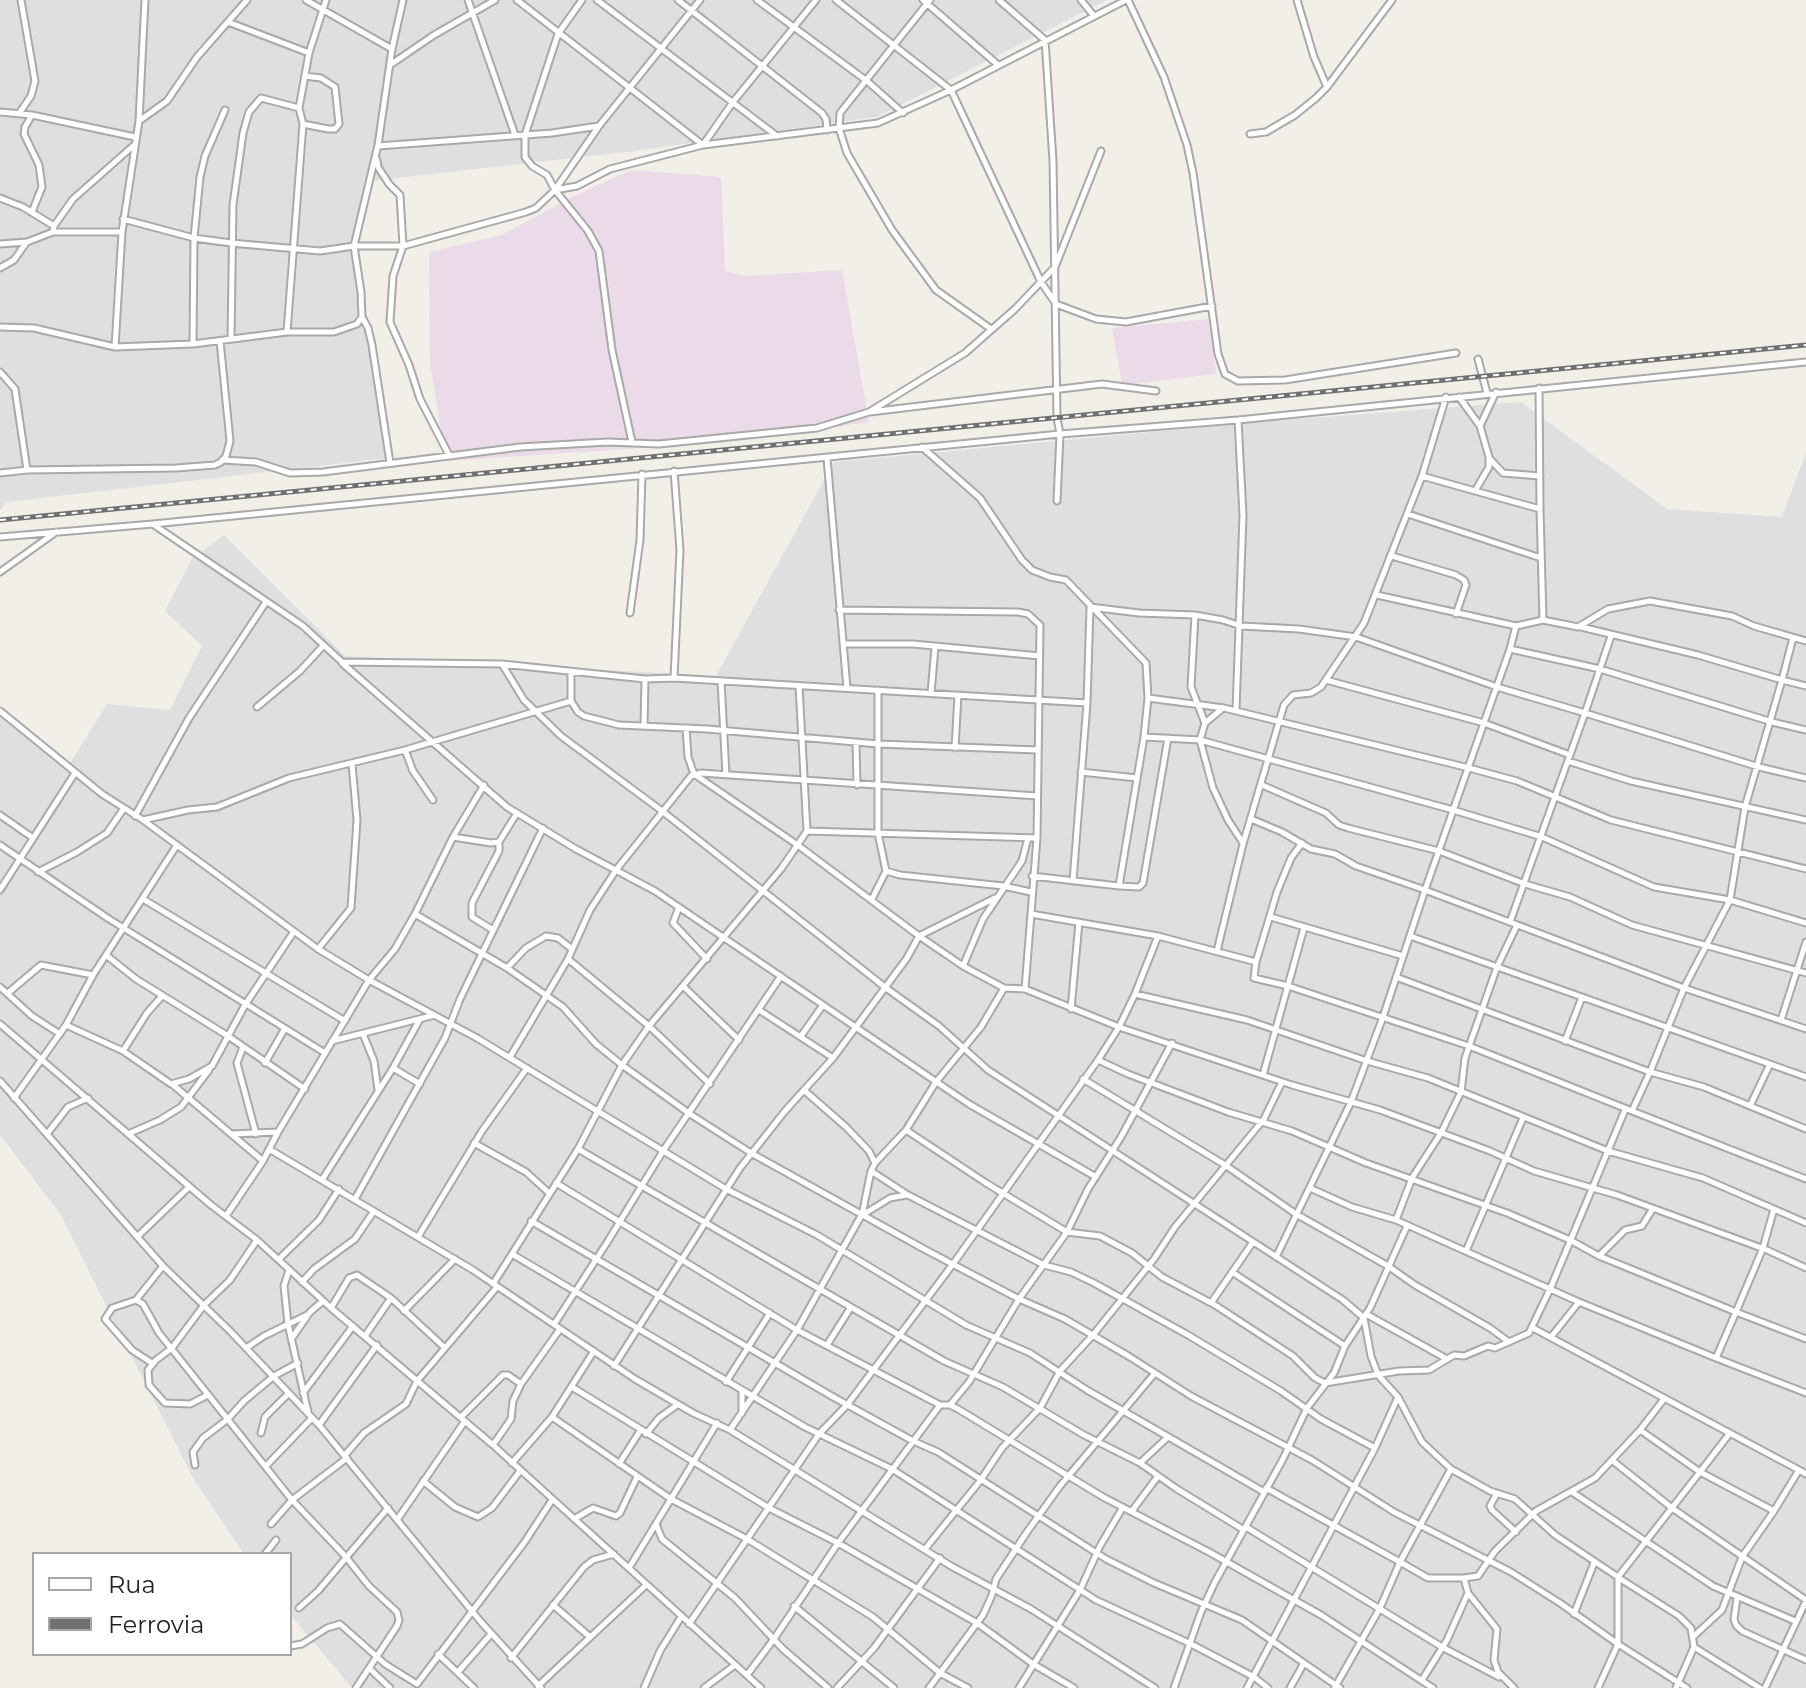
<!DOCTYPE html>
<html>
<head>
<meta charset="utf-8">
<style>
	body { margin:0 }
	#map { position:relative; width:1806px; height:1688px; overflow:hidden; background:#f2efe9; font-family:Montserrat,sans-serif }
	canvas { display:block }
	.legend { position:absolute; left:32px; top:1552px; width:260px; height:104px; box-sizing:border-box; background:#fff; border:2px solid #a7a7a7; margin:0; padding:10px 14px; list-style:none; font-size:24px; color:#222 }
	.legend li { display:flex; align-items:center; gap:16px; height:40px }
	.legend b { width:40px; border:2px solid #a7a7a7 }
</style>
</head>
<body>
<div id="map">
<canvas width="1806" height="1688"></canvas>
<ul class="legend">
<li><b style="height:10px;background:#fff"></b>Rua</li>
<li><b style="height:10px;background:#707070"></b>Ferrovia</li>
</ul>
</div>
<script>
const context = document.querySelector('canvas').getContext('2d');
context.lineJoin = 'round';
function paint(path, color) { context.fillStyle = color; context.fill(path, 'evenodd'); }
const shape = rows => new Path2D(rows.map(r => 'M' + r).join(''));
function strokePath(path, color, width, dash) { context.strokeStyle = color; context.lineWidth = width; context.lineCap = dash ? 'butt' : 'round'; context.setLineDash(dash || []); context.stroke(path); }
paint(shape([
	[0,0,1107,0,877,117,627,152,369,181,352,245,388,458,7,502,0,510],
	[1521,402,1667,509,1782,517,1806,452,1806,1688,352,1688,290,1614,290,1554,244,1554,194,1480,59,1212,0,1135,0,715,67,768,107,704,170,710,202,646,165,611,192,559,224,535,345,656,716,676,834,462,1246,423]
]), '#e0dfdf');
paint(shape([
	[631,170,721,177,725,271,745,276,842,270,869,422,718,443,446,461,430,363,429,252,502,235,570,198],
	[1208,319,1216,374,1122,385,1112,328]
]), '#ebdbe8');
const minor = shape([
	[306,0,392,49],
	[468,0,515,135],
	[517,0,703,145,733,102,816,0],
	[582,0,558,34,525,135,525,157,532,166,547,175,555,190,588,231,599,251,612,350,632,442],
	[597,0,777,136],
	[678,0,822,113,826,119,827,130],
	[757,0,867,81,903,113],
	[836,0,951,90,1041,282,1056,304,1096,319,1126,322,1212,306],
	[923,0,997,64],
	[930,0,840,113,839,128,847,153,892,230,936,290,991,329],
	[999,0,1045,40,1053,161,1057,418,1060,434,1057,501],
	[1081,0,1094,16],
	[1128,0,1164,77,1187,145,1193,173,1218,354,1225,374,1238,381,1285,380,1456,353],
	[1297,0,1314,57,1327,87],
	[228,22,309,53],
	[390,65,434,35,495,0],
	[0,112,32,115,135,137],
	[20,112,31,96,35,81,21,0],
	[139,121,167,101,197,57,247,0],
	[303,124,328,129,335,129,339,124,335,87,321,78,305,76],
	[1250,134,1266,132,1295,115,1316,98,1327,87,1392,0],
	[378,146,552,133,599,126],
	[377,160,378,167,389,184,400,195,403,246,393,276,390,322,409,365,420,399,449,455],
	[555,190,599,126,700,0],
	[0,198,23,207,54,226],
	[32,212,42,187,39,165,24,134,25,127,32,115],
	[123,219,194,238,231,243,320,251,354,246,403,246,526,212,536,208,555,190,577,186,610,169,703,145,878,123,951,90,1126,0],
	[53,232,54,226,73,199,133,146],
	[0,244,27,242,53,232,122,232],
	[0,268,14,260,26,243],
	[362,317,368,328,372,345,390,463],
	[0,327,34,328,115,347,193,344,287,332,334,332,357,324,362,317,361,292,354,246,378,145,392,49,403,0],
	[287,332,303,124,299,108,309,53,326,0],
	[231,339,233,205,243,133,249,112,261,98,299,108],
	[193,344,194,238,200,177,205,156,225,110],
	[115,347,122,232,139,121,145,0],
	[1478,359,1487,393],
	[0,372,15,389,27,470],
	[1539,388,1540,509],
	[1459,397,1480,426],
	[870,412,1102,384,1156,391],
	[922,447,980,498,1022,560,1032,570,1050,577,1066,580,1146,663,1148,698,1144,737,1119,886,1032,876],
	[827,458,847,688],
	[1489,458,1503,473,1540,476],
	[222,460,256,462,290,473,323,472,520,447,608,442,659,444,817,428,869,412,965,353,1015,309,1055,267,1101,151],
	[674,471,680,550,674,678],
	[0,473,27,470,176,468,215,465,221,462,226,456,230,441,220,341],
	[1422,476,1475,491,1489,467,1489,457,1480,426,1496,392],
	[1475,491,1540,509,1543,620],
	[1408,514,1541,558],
	[154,525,303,626,342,662,502,664,645,679,674,678,1087,703],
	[0,537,153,524,1060,434,1238,420,1806,362],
	[1392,556,1456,575,1464,580,1466,585,1456,614],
	[0,572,56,532],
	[1377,595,1516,626,1543,620,1578,627,1608,609,1650,601,1732,616,1754,626,1806,641],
	[1090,607,1139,613,1195,615,1223,620,1241,626,1299,629,1356,637,1497,687,1585,713,1510,922],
	[839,610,1018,612,1028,614,1040,625,1037,838,1025,989],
	[630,613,640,540,642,474],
	[1195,615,1191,687,1205,723],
	[1516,626,1510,649,1425,890,1684,988,1806,1029],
	[1581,627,1698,655,1782,680,1793,638],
	[1611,636,1585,713,1759,767,1806,778],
	[844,644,913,644,1040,656],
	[1510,649,1600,669,1772,722,1806,730],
	[342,663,507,807,576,849,655,891,969,1104,1096,1177],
	[502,664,524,700,561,736,662,811,886,988,939,1026,988,1070,1343,1300,1364,1318,1371,1356,1378,1375,1398,1397,1422,1442,1451,1469,1490,1491,1515,1499,1555,1535,1618,1577,1700,1472,1774,1511],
	[571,672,571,701,578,712,584,716,619,725,707,729,878,744,1038,750],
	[1326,680,1484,723,1570,755],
	[721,681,726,775],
	[1806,686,1782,680,1745,807,1730,900,1684,988,1650,1072,1704,1087,1806,1129],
	[931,693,935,647],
	[1148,698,1224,708,1469,768,1517,781,1611,820,1806,869],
	[257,707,300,671,323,646],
	[1223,708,1205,723,1200,740,1213,788,1228,820,1243,843],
	[1236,710,1243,515,1238,420],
	[0,711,102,794,143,820,318,949,369,980,477,1038,726,1189,817,1235,966,1325,1030,1353,1087,1390,1264,1492],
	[644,726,645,679],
	[686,728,688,757,694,774,799,846,919,936,963,966,1004,988,1025,989,1119,1027,1292,1085,1380,1110,1490,1151,1534,1171,1617,1195,1767,1250,1806,1268],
	[1144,737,1200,740,1453,810,1542,837,1654,887,1730,900,1806,923],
	[856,743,857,785],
	[955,748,958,695],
	[405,750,413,771,433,800],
	[1568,761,1631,781,1806,820],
	[1081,772,1137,778],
	[1262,785,1326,813,1339,825,1348,828,1439,851,1525,884,1570,897,1632,925,1806,973],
	[0,815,33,838],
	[135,816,189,718,266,602],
	[1251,819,1282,832,1311,849,1335,854,1356,866,1425,890,1383,1017,1351,1102,1276,1257],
	[143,820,188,810,217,807,289,778,405,750,571,701],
	[807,831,1037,838],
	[453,837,491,843,499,842],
	[1302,843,1291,858,1277,892,1256,962,1254,978,1288,986,1469,1046,1632,1111,1650,1072,1396,977],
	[0,845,109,919,325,1053],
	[886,871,900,875,1003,886,1031,892],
	[38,872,77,852,107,833,124,808],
	[1073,881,1087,703,1090,608],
	[1119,886,1139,887,1143,883,1168,738],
	[0,890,75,773],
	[143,899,345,1021],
	[872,899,886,871,878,833,878,690],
	[679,907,673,923,707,959],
	[415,914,507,968,563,1007,596,1044,622,1065,690,1114,751,1153,924,1249,1019,1299,1065,1319,1130,1357,1191,1396,1312,1460,1394,1512,1511,1572,1560,1603,1618,1644,1618,1578],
	[1031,914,1158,936,1256,962],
	[1271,917,1403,956],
	[493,930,472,917,472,903,499,851,499,842,517,813],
	[1410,936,1582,997,1565,1041],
	[318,949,351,908,357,820,352,764],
	[1217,951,1243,844,1284,705,1293,695,1311,693,1321,687,1364,623,1422,476,1446,397],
	[106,955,136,979,228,1036,305,1089],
	[568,959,649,1026,710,1084],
	[963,966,983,919,1022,861,1028,838],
	[507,968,526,948,546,936,558,938,572,949],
	[683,986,739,1040],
	[0,987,32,1016,60,1034],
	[8,993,41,965,93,975],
	[1135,994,1247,1020,1367,1061,1428,1078,1608,1151,1703,1178,1806,1223],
	[1582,997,1806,1077],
	[1071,1009,1079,922],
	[759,1010,833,1058],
	[1781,1020,1806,942],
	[0,1024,211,1205,257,1240,331,1308,493,1445,761,1688],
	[66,1025,123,1051,171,1084,189,1079,212,1066,245,1005,293,933],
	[363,1034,374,1061,378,1090],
	[801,1036,823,1005],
	[332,1041,435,1015],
	[243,1047,237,1063,256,1134],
	[123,1051,147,1013,162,996],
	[510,1057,568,959,590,910,616,870,691,776,701,773,1037,796],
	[1098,1060,1128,1074,1228,1112,1292,1131,1366,1163,1507,1213,1570,1240,1599,1256,1736,1312,1763,1248,1774,1209],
	[265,1063,284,1030],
	[393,1068,420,1084],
	[1263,1075,1304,928],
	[1083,1079,1225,1165,1296,1214,1388,1266,1415,1285,1490,1328,1509,1342],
	[0,1081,163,1266,230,1331,319,1425,481,1622,541,1688],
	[172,1084,263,1161],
	[805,1091,846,1127,869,1151,875,1163,871,1171,862,1215],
	[14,1098,66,1025,93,975,177,845],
	[1750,1106,1770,1064],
	[1632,1111,1806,1179],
	[906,1130,986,1183,1067,1232,1100,1236,1132,1253,1162,1277,1215,1305,1293,1356,1315,1378,1325,1383,1399,1371,1429,1370,1454,1355,1464,1356,1488,1346,1495,1348,1529,1333,1551,1287,1625,1110],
	[47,1134,68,1107,88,1098],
	[128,1134,160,1120,181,1107,209,1070],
	[231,1134,277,1132],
	[474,1143,526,1172,549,1193],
	[269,1149,473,1270,635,1379,693,1413,730,1430,951,1566,1031,1609,1155,1688],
	[578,1149,944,1361,1003,1387,1084,1435,1140,1463,1177,1489,1244,1530],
	[875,1163,906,1130,936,1082,981,1027,1004,988],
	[871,1171,908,1195,1044,1265,1071,1272,1094,1283,1188,1335,1281,1391,1321,1419,1375,1448,1398,1397],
	[322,1180,393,1068,420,1019],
	[556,1183,797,1330,940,1405,950,1405,958,1409,1103,1497,1209,1552,1321,1615,1433,1688],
	[1310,1188,1352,1207,1396,1220,1579,1302,1716,1358,1736,1312,1806,1339],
	[355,1199,445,1038,460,999,543,828],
	[226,1216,263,1161,278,1132,369,980,395,949,415,914,453,837,484,785],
	[1396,1220,1412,1178,1441,1133,1461,1092,1465,1058,1497,967,1517,925],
	[531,1221,835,1398,913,1441,938,1452,1106,1559,1154,1583,1242,1620,1340,1688],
	[138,1236,189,1187],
	[418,1237,482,1131,527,1068],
	[1466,1251,1523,1118],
	[512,1254,805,1427,892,1469,1096,1600,1191,1644,1254,1677,1268,1688],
	[1599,1256,1625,1230,1642,1226,1652,1210],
	[279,1259,319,1220,339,1189],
	[289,1270,284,1286,288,1324,308,1412],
	[1232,1272,1345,1346],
	[302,1282,314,1269,355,1239,374,1211],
	[493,1284,578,1149,622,1065,649,1026,781,869,807,831,799,686],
	[136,1300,143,1304,159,1333,292,1500,346,1557,369,1586,397,1612,399,1620,397,1626,356,1688],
	[1211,1303,1253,1242],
	[331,1308,349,1278,357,1275,391,1298,445,1348],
	[404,1311,455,1259],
	[1366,1314,1447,1359],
	[555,1323,608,1241,663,1151,781,976],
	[1533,1328,1799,1470,1774,1511,1742,1557,1722,1610,1694,1636],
	[365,1336,391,1298],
	[1551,1337,1579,1302],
	[292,1338,310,1312,323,1301],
	[827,1345,851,1307],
	[246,1348,264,1336,307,1315],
	[1716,1358,1806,1393],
	[152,1363,132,1350,105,1319,112,1308,136,1300,163,1266],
	[614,1366,740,1168,785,1111,833,1058,907,958,919,936,995,898],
	[726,1382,770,1313],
	[572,1387,769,1508,838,1543,977,1623,1033,1664,1074,1688],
	[742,1391,742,1413],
	[303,1393,353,1326],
	[208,1395,190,1404,165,1403,149,1385,148,1370,156,1360,172,1348,204,1305,230,1280,257,1240],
	[950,1405,969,1382,1019,1299,1067,1232,1088,1189,1121,1137,1172,1043],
	[461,1417,503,1375,508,1375,521,1384],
	[552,1417,671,1499,747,1539,873,1617,940,1673,968,1688],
	[319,1425,377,1345],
	[730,1430,797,1330,861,1216,890,1198,907,1195],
	[1640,1430,1700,1472,1730,1433],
	[261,1433,265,1417,289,1393],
	[646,1434,659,1418,677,1405],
	[493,1445,511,1419,513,1401,521,1384,560,1329],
	[345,1455,364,1433,406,1404,417,1381,497,1287],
	[1613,1461,1672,1508,1806,1600],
	[512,1463,552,1417,594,1351],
	[1140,1463,1168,1437],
	[619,1464,640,1431],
	[195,1465,193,1452,203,1438,228,1419,244,1401,274,1376,298,1363],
	[266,1466,312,1418],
	[1451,1469,1400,1562,1428,1578,1464,1578,1468,1593,1497,1629,1494,1660,1498,1672,1514,1688],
	[1799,1470,1806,1474],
	[423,1481,455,1507,478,1517,492,1508,520,1471],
	[1266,1488,1400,1562,1380,1608,1335,1687],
	[1572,1492,1713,1586,1795,1621],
	[1497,1493,1490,1506,1492,1510,1516,1532],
	[1132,1511,1158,1476],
	[574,1519,593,1508,616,1516,620,1513,637,1477],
	[397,1520,465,1421],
	[271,1524,292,1500,347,1458],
	[656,1524,662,1539,735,1598,783,1649,828,1688],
	[1246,1527,1442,1647,1499,1677],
	[925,1549,980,1481,1002,1448,1040,1408,1060,1371,1093,1335,1154,1259,1175,1227,1264,1119,1282,1082],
	[265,1554,276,1540],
	[629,1568,717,1423],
	[1464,1578,1478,1576,1495,1551,1536,1511,1595,1478,1640,1430,1664,1399],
	[1619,1578,1679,1616,1691,1628,1694,1647,1676,1688],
	[1737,1598,1734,1619,1736,1625,1742,1631,1806,1660],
	[553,1605,590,1637],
	[794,1606,894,1688],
	[299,1608,318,1591,388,1508],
	[1574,1614,1594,1563],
	[689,1624,819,1434,847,1405,953,1264,1098,1060,1119,1027,1135,994,1158,936],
	[290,1646,302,1644,327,1628,340,1624,385,1664,417,1684,524,1543,552,1500],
	[1694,1647,1760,1688],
	[438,1654,474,1688],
	[511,1658,584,1567,593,1560,614,1554],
	[369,1668,390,1688],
	[458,1672,491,1634],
	[747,1675,774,1639,838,1543,940,1405],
	[1422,1680,1447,1640,1468,1593],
	[538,1686,646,1585],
	[644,1688,660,1651,681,1617],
	[704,1688,735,1665],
	[837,1688,874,1648,940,1558],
	[929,1688,983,1615,992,1595,996,1579,1027,1532,1060,1486,1155,1373],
	[1019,1688,1080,1590,1100,1546,1123,1507],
	[1174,1688,1201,1612,1215,1582,1283,1459,1307,1408,1334,1373,1345,1346,1370,1308,1407,1226],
	[1247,1688,1375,1448],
	[1290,1688,1304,1663],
	[1598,1688,1618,1644,1687,1688],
	[1765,1688,1806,1601]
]);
strokePath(minor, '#a9a9a9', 9);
strokePath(minor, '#fff', 5);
const rail = shape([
	[0,520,1806,345]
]);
strokePath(rail, '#707070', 5);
strokePath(rail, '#fff', 2, [6]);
</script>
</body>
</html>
